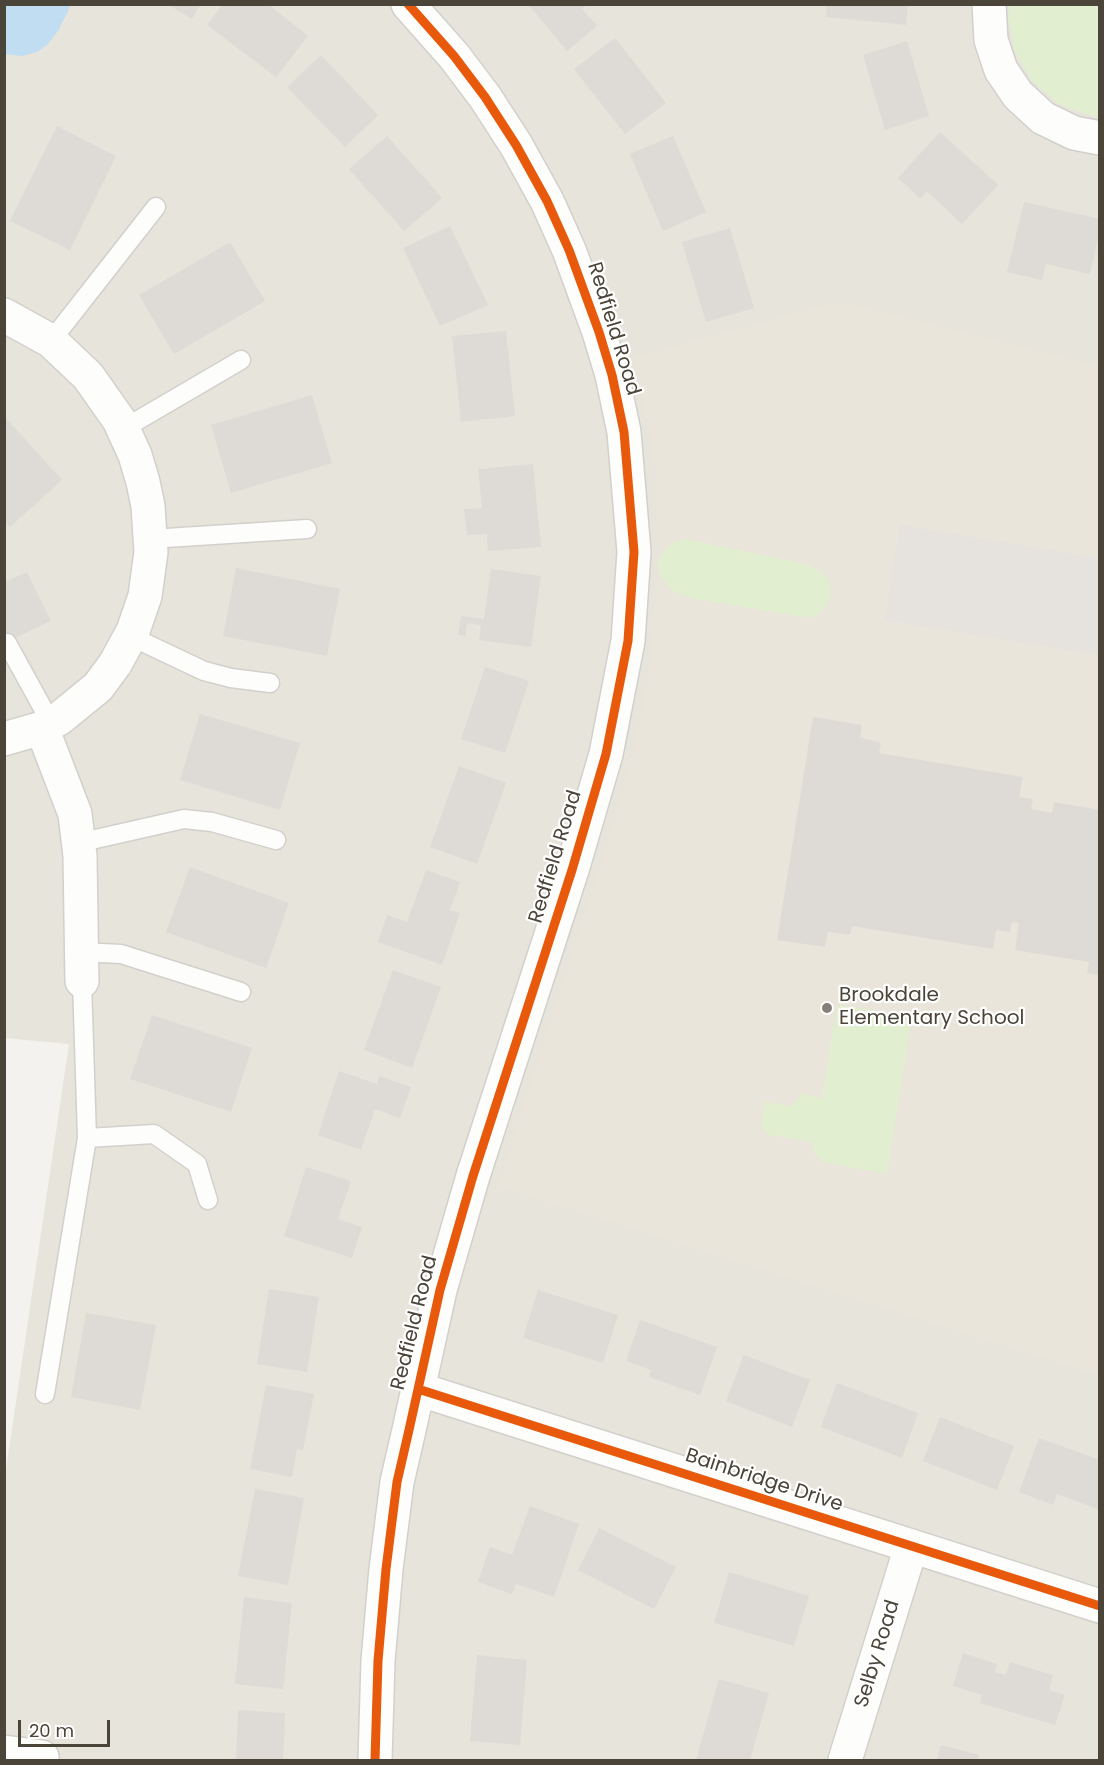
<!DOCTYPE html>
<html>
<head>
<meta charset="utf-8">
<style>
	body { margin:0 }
	#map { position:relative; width:1104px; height:1765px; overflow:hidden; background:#f4f2ee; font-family:Poppins,sans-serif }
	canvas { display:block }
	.frame { position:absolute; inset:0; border:6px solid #4b4439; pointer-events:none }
	.scale { position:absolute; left:18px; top:1720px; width:92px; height:27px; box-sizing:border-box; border:3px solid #4b4439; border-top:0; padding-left:8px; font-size:18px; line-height:21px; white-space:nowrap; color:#4b4439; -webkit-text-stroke:4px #fff; paint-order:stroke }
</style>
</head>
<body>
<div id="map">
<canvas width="1104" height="1765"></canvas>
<div class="frame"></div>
<div class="scale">20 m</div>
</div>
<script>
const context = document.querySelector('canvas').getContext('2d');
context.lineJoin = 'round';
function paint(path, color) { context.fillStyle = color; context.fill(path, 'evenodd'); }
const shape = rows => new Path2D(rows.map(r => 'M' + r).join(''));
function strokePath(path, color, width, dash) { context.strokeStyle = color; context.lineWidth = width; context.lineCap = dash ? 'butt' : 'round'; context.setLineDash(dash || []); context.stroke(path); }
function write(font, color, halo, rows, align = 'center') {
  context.font = font + ' Poppins,sans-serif'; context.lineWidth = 4.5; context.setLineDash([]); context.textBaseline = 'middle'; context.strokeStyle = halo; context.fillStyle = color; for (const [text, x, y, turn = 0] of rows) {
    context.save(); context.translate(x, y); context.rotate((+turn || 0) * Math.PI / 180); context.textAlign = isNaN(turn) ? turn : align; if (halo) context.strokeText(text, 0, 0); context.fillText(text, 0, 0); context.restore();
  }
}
paint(shape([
	[5,5,1099,5,1099,1760,5,1760,5,1476,69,1044,5,1038]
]), '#e7e4dc');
paint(shape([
	[838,302,1099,366,1099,1375,498,1186,612,829,634,749,651,661,659,564,657,487,649,429,633,358]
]), '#eae5da');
paint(shape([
	[1010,5,1099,5,1099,117,1091,116,1059,104,1032,81,1015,51,1008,17],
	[685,539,810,565,826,576,830,584,831,595,827,605,820,613,813,617,802,617,690,598,674,592,660,576,657,564,666,548,675,542],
	[837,1005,897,1014,911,1023,887,1174,823,1162,813,1152,814,1142,769,1135,761,1126,764,1102,792,1106,802,1094,822,1098]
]), '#e1eecf');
paint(shape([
	[900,525,1099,558,1099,655,885,620]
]), '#e6e3df');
paint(shape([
	[4,5,5,4,71,5,58,31,47,45,37,52,22,56,5,54]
]), '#c0ddf1');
paint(shape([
	[167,4,201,4,192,19],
	[223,4,268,4,308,36,276,77,207,25],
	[528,4,587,4,582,9,597,26,567,51],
	[827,4,908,4,906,25,826,17],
	[615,38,666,103,625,134,574,69],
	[907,41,929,116,885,130,863,55],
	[321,55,378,115,345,147,287,87],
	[57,126,116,156,70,250,10,221],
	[940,132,998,185,962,224,927,191,920,198,898,178],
	[387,136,442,198,404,231,349,169],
	[673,136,706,212,663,231,630,154],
	[1024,202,1100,219,1100,232,1090,274,1046,264,1042,280,1007,272],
	[450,226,488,305,440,326,403,248],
	[730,228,754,308,706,322,682,242],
	[230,242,265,301,174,354,139,295],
	[506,331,515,416,461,422,452,336],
	[312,395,332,463,231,493,211,425],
	[4,416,62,480,10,527,4,520],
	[533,464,541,547,488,551,487,534,467,535,464,509,482,508,478,469],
	[236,568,340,589,327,656,223,636],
	[491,569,541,576,531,647,479,640,481,625,467,623,465,636,458,635,461,616,484,619],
	[27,572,51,621,4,643,4,582],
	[485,667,529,681,505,753,461,739],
	[200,714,300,743,280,810,180,780],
	[813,717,862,725,860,737,881,743,879,753,1023,777,1019,797,1033,799,1031,809,1052,813,1054,802,1100,810,1100,975,1087,973,1089,962,1015,950,1019,923,1012,922,1010,932,996,930,993,949,852,926,850,935,828,932,825,947,777,940],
	[459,766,506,783,477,864,430,847],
	[190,867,289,903,266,968,166,932],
	[426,870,460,882,450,910,460,913,442,965,378,942,387,915,407,922],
	[393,970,441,987,412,1068,364,1050],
	[152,1015,252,1048,231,1112,130,1079],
	[339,1071,377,1084,379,1076,411,1087,400,1118,375,1109,361,1150,318,1135],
	[306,1167,351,1181,338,1219,362,1227,352,1258,284,1236],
	[269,1289,319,1297,307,1372,257,1364],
	[538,1290,618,1315,603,1363,523,1338],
	[86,1313,156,1325,140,1410,71,1397],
	[640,1320,717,1347,700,1395,649,1377,651,1370,626,1361],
	[744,1355,810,1380,792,1427,726,1401],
	[837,1383,918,1413,902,1458,821,1427],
	[266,1385,314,1394,303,1450,297,1449,292,1477,250,1469],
	[940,1417,1014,1446,997,1490,923,1461],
	[1039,1438,1100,1460,1100,1510,1057,1494,1053,1505,1019,1492],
	[255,1489,304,1498,288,1585,238,1576],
	[530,1506,579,1524,554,1597,516,1584,512,1594,478,1582,490,1547,512,1555],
	[599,1528,676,1567,654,1609,578,1570],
	[729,1572,809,1596,794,1646,714,1623],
	[244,1597,292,1603,283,1689,235,1684],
	[963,1653,997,1664,995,1672,1006,1675,1010,1662,1053,1675,1049,1690,1065,1695,1055,1725,980,1703,982,1695,953,1686],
	[477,1655,527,1660,520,1745,470,1741],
	[719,1679,769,1693,750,1760,696,1760],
	[238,1710,285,1713,283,1760,236,1760],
	[941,1745,979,1755,977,1760,937,1760]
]), '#dedbd6');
const service = shape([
	[51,341,156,207],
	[123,429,241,360],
	[150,539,307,529],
	[130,636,204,671,231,678,270,683],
	[7,643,51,723],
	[78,843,184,819,212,822,276,840],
	[81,952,121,954,241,992],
	[87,1138,154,1134,197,1164,208,1200],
	[45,1394,87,1138,82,981]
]);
const minor = shape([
	[989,4,991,40,1001,70,1018,95,1043,118,1074,133,1100,138],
	[4,315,51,341,88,376,119,420,135,455,143,482,148,506,151,552,145,596,133,631,115,664,98,687,60,718,42,728,4,739],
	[42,728,75,814,80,856,82,981],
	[418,1389,1100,1606],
	[4,1752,42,1757,41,1760],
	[375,1760,378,1661,386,1569,397,1482,409,1430,440,1290,473,1176,572,870,606,754,628,641,634,552,624,432,612,375,599,332,569,250,547,201,516,145,485,97,454,56,408,4],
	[845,1760,911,1547]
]);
strokePath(service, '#d2d0cb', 21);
strokePath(minor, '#d2d0cb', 36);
strokePath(service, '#fdfdfc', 18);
strokePath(minor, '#fdfdfc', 33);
strokePath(shape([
	[418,1389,1100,1606],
	[375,1760,378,1661,386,1569,397,1482,409,1430,440,1290,473,1176,572,870,606,754,628,641,634,552,624,432,612,375,599,332,569,250,547,201,516,145,485,97,454,56,408,4]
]), '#e8590c', 9);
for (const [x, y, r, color] of [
	[827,1008,6,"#868178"]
]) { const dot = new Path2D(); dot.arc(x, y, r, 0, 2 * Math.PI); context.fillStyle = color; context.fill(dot); strokePath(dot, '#fff', 2); }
write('20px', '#4b4439', '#fff', [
	["Redfield Road",613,329,73],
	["Redfield Road",556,857,-73],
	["Redfield Road",415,1323,-76],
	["Bainbridge Drive",764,1481,18],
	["Selby Road",878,1654,-73]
]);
write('20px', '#4b4439', '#fff', [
	["Brookdale",839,996],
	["Elementary School",839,1019]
], 'left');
</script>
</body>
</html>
